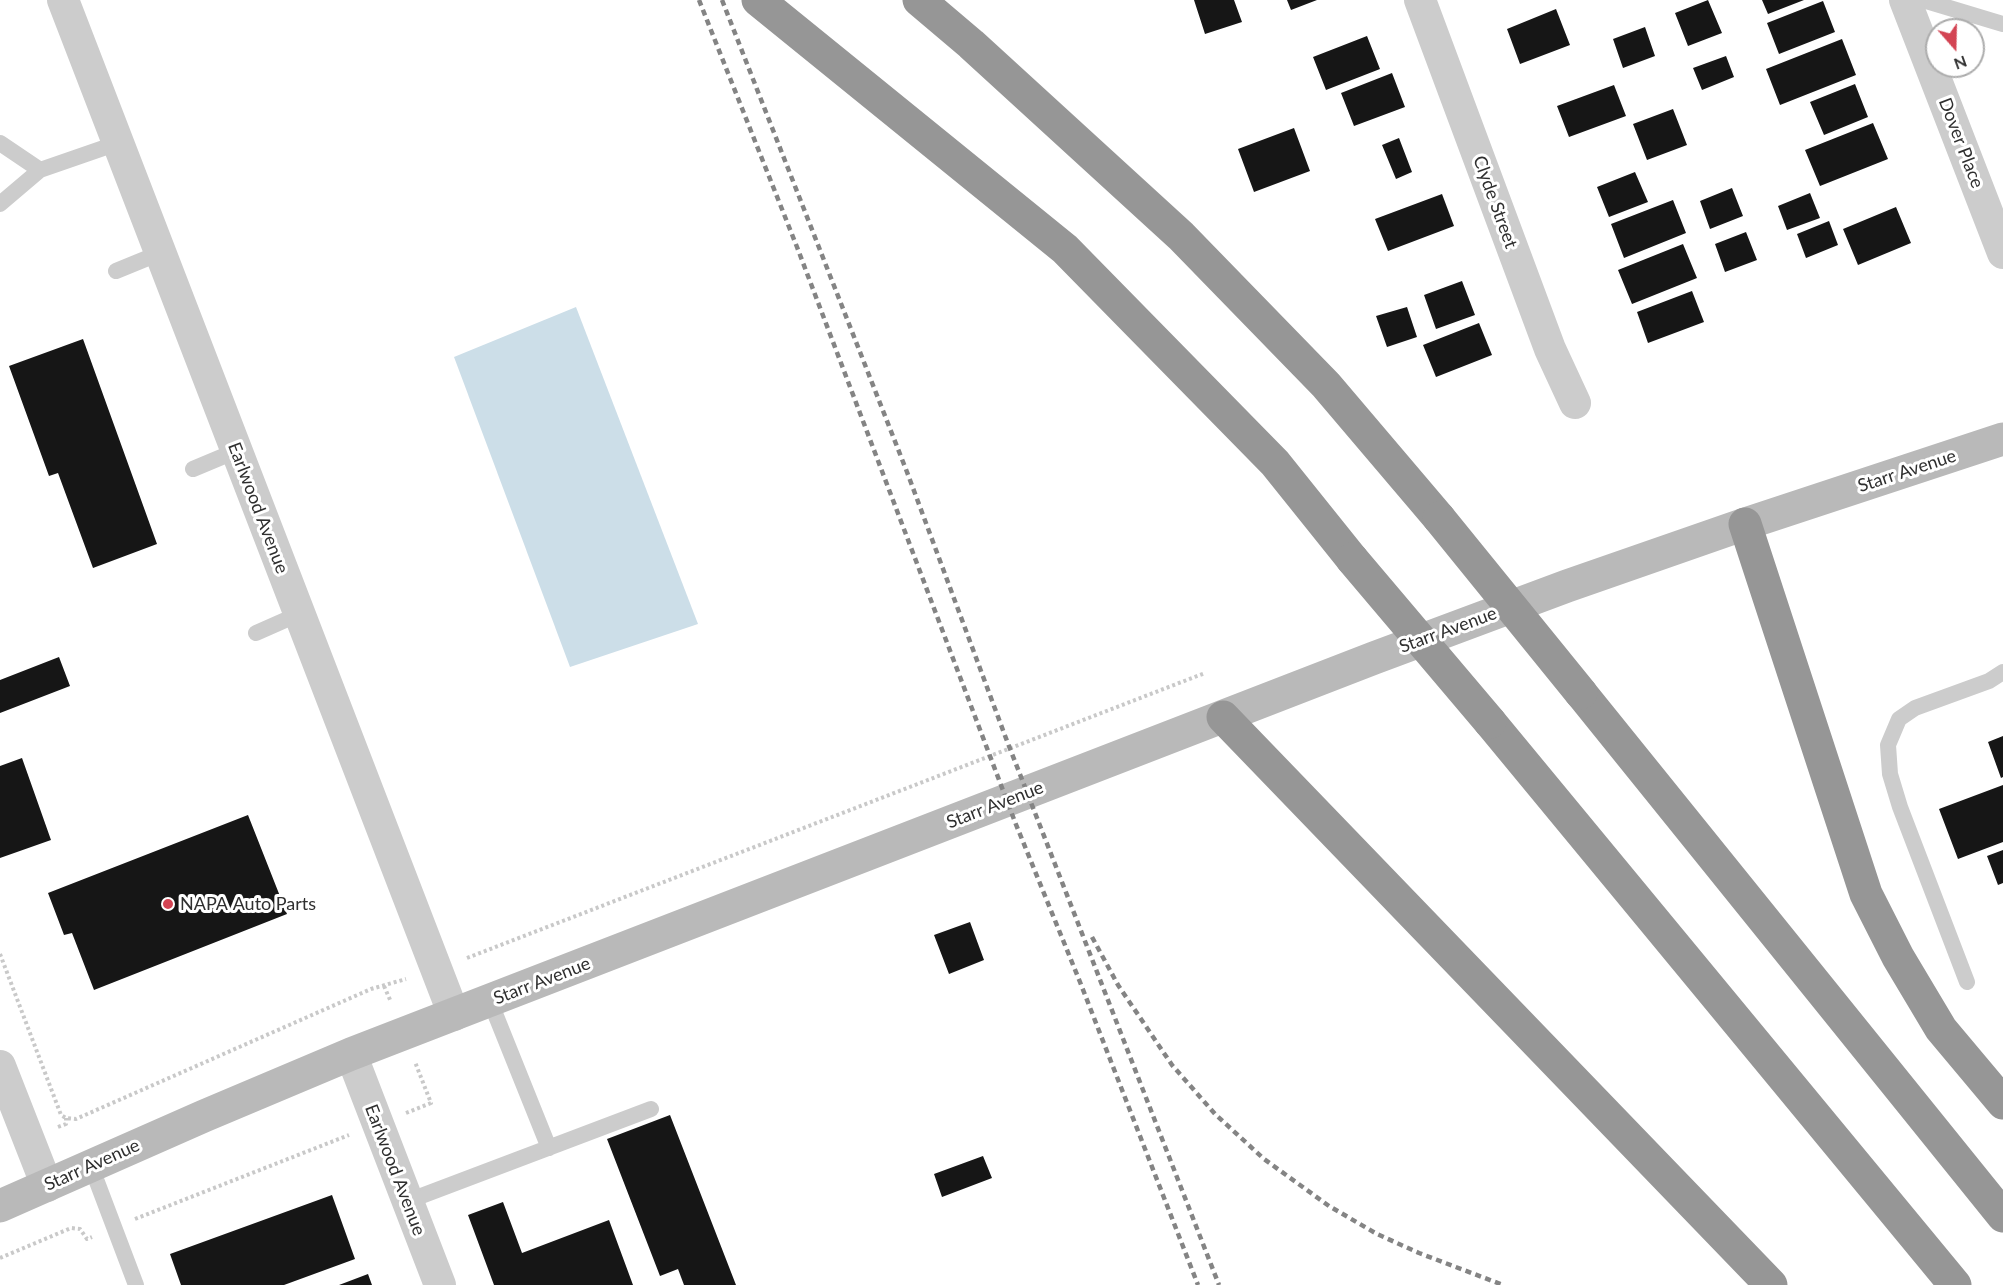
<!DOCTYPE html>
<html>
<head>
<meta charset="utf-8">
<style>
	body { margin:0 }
	#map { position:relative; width:2003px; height:1285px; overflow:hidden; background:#fff; font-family:Lato,sans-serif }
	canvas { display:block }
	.north { position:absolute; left:1925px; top:18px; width:60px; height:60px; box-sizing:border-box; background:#fff; border:2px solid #acacac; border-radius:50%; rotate:160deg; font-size:16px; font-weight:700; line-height:24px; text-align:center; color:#2f2f2f }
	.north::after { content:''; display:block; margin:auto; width:21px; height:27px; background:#d34453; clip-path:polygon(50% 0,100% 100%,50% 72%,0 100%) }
</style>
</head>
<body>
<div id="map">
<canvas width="2003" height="1285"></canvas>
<div class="north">N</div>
</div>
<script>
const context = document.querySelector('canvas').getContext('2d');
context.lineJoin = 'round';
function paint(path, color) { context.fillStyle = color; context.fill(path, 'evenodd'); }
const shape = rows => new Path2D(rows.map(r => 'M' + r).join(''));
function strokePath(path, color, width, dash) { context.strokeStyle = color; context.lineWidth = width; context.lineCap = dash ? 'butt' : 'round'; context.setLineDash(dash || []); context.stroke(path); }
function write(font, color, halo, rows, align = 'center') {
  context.font = font + ' Lato,sans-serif'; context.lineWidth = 6; context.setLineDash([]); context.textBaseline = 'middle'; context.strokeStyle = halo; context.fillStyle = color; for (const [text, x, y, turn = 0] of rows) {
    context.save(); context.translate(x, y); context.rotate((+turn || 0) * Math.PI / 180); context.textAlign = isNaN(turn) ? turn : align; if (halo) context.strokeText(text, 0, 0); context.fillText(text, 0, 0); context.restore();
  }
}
paint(shape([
	[576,307,698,624,570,667,454,357]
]), '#ccdee8');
paint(shape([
	[1194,0,1234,0,1242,22,1205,34],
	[1287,0,1317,0,1291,10],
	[1708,0,1722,33,1688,46,1675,13],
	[1762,0,1804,0,1768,14],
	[1823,1,1835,32,1779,54,1767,23],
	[1556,9,1570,45,1520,64,1507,29],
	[1645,27,1655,56,1623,68,1613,39],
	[1367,36,1380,69,1326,90,1313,57],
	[1842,39,1856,75,1780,105,1766,69],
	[1726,56,1734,77,1702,90,1693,68],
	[1392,73,1405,107,1354,126,1341,93],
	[1855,84,1868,117,1824,135,1810,102],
	[1614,85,1626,116,1569,137,1557,106],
	[1673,109,1687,145,1647,160,1633,124],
	[1873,123,1888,159,1820,186,1805,150],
	[1294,128,1310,171,1254,192,1238,149],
	[1399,138,1412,172,1396,179,1382,145],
	[1635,172,1648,202,1609,217,1597,187],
	[1732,188,1743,216,1710,229,1700,201],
	[1810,193,1820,218,1787,230,1778,206],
	[1442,194,1454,226,1388,251,1375,219],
	[1673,200,1686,233,1624,258,1611,224],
	[1896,207,1911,243,1858,265,1843,229],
	[1829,221,1838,245,1806,258,1797,234],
	[1746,232,1757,260,1725,272,1715,244],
	[1683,244,1697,278,1632,304,1618,270],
	[1462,281,1475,315,1436,329,1424,295],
	[1692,291,1704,322,1648,343,1637,312],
	[1407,307,1417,337,1387,347,1376,316],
	[1479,323,1492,355,1436,377,1423,345],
	[83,339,157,544,93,568,58,473,49,476,9,366],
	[59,657,70,686,0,713,0,680],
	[2003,736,2003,777,2001,778,1988,742],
	[22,758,51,840,0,858,0,766],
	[2003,785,2003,842,1958,859,1939,809],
	[248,815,287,914,94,990,72,933,64,935,48,893],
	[2003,850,2003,883,1998,885,1987,856],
	[970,922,984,960,949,974,934,935],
	[670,1115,736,1285,684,1285,678,1269,660,1276,607,1139],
	[983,1156,992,1178,942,1197,934,1174],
	[332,1195,355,1259,284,1285,181,1285,170,1254],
	[503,1202,522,1253,609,1220,633,1285,494,1285,468,1215],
	[368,1274,372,1285,339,1285]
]), '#161616');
strokePath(shape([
	[0,954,61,1115,66,1118,76,1119,371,989,406,979],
	[467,958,1205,673],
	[384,986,391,1002],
	[406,1113,431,1103,415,1062],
	[58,1127,66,1124,66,1118],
	[135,1219,349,1135],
	[0,1258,71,1228,80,1229,87,1239,92,1237]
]), '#c9c9c9', 4, [3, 3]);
strokePath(shape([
	[1923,0,2003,24],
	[0,143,40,170],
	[0,204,40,170,118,143],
	[116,271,160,253],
	[193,469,236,451],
	[256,633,299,614],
	[1967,982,1900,807,1890,774,1888,745,1899,719,1915,708,1989,681,2003,672],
	[490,1001,549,1148],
	[91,1166,136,1285],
	[408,1201,651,1109]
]), '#ccc', 16);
strokePath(shape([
	[63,0,454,1015],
	[1420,0,1550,349,1575,403],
	[1905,0,2003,253],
	[351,1054,440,1285],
	[0,1066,47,1186]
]), '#ccc', 32);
strokePath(shape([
	[0,1206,204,1116,351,1054,1374,658,1567,586,1745,524,2003,439]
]), '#b9b9b9', 33);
strokePath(shape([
	[758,0,1065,249,1275,463,1352,559],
	[919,0,971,44,1181,236,1326,385,1439,518],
	[1745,524,1866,894,1898,957,1941,1029,2003,1103],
	[1581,693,2003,1216],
	[1223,717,1771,1285],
	[1490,722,1955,1285]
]), '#969696', 33);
strokePath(shape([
	[699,0,797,247,1015,822,1080,982,1198,1285],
	[722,0,907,472,1007,741,1219,1285],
	[1092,937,1118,985,1172,1065,1215,1114,1264,1159,1329,1206,1377,1234,1419,1253,1503,1285]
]), '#848484', 4.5, [6, 4.5]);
strokePath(shape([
	[1439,518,1581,693],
	[1352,559,1490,722]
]), '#969696', 33);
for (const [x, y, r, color] of [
	[168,904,6,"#d34453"]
]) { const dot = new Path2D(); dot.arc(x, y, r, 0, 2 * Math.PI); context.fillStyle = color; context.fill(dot); strokePath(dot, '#fff', 2); }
write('18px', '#2f2f2f', '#fff', [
	["Dover Place",1961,143,69],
	["Clyde Street",1495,202,70],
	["Starr Avenue",1907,471,-18],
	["Earlwood Avenue",258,508,69],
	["Starr Avenue",1448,630,-20],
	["Starr Avenue",995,805,-21],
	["Starr Avenue",542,981,-21],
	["Starr Avenue",92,1165,-24],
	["Earlwood Avenue",395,1170,69]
]);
write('18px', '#2f2f2f', '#fff', [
	["NAPA Auto Parts",180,904]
], 'left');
</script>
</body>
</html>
